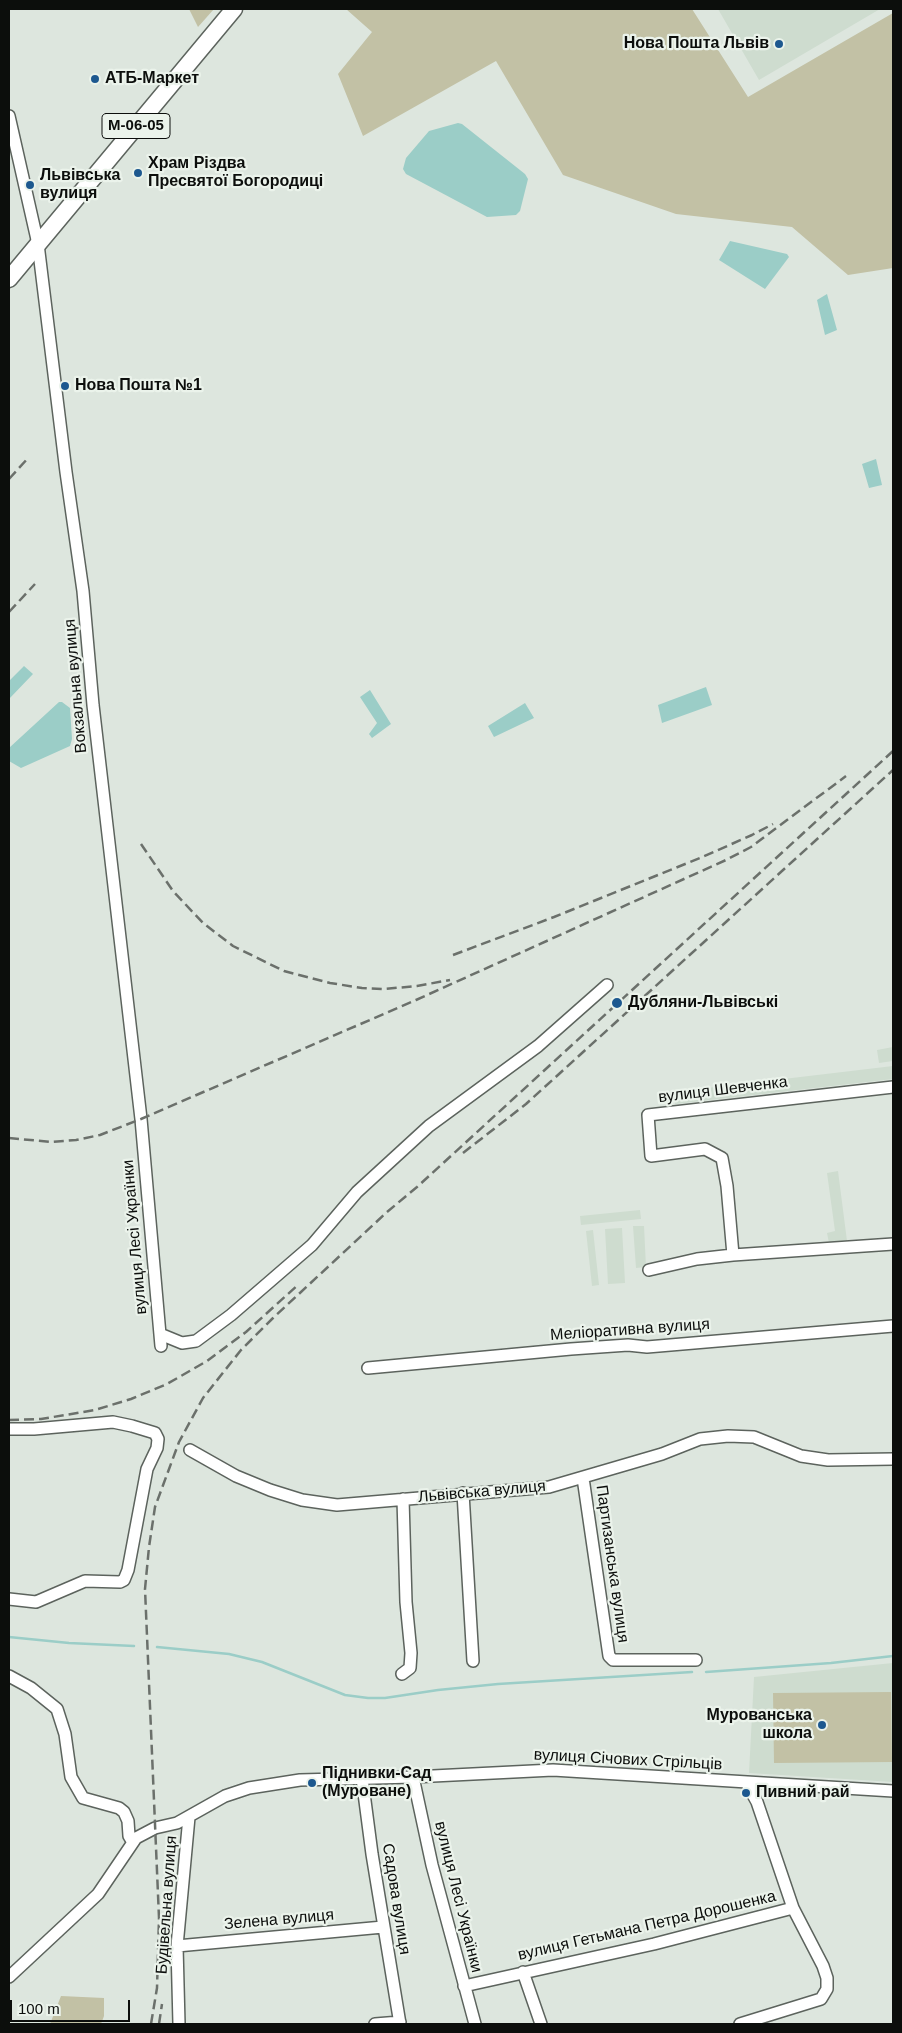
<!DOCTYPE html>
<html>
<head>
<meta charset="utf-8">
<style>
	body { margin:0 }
	#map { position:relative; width:902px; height:2033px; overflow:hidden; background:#dde6de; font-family:Helvetica,sans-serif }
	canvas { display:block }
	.frame { position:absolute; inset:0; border:10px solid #0c0e0c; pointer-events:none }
	.scale { position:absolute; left:10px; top:2000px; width:120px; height:22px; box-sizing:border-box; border:2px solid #0c0e0c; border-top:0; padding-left:6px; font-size:15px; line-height:18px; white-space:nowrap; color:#0c0e0c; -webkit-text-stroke:4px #ebf3eb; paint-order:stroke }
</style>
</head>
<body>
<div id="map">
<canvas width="902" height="2033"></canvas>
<div class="frame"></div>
<div class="scale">100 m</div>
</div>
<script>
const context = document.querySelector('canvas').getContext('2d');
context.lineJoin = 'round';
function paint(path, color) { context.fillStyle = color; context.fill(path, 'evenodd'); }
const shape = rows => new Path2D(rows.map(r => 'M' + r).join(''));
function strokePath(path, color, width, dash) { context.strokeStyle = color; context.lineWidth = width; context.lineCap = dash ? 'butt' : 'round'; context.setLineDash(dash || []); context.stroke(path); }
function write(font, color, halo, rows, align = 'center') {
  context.font = font + ' Helvetica,sans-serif'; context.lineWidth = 4.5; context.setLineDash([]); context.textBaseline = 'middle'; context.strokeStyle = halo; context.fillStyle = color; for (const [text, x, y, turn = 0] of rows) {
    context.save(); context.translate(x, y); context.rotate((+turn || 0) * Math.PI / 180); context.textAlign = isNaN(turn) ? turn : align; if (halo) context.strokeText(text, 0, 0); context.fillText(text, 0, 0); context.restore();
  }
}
paint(shape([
	[718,9,880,9,759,80],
	[893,1047,893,1061,879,1063,877,1050],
	[893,1066,893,1079,675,1104,674,1092],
	[838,1171,847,1241,829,1243,827,1233,835,1231,827,1173],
	[640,1210,641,1219,581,1225,580,1216],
	[633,1226,644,1226,646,1267,636,1268],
	[622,1228,625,1283,608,1284,605,1229],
	[593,1230,599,1285,592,1286,586,1231],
	[893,1663,893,1782,749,1773,754,1677]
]), '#cedccf');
paint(shape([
	[189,9,214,9,198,27],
	[346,9,692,9,748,97,893,13,893,268,848,275,792,227,676,214,563,175,496,61,363,136,338,74,372,32],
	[891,1692,892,1762,774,1763,773,1693],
	[61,1996,104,1998,104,2016,101,2024,50,2024]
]), '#c2c1a5');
paint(shape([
	[458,123,462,124,525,174,528,179,520,211,516,215,487,217,406,174,403,169,406,158,429,131],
	[730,241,787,254,789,257,765,289,719,260],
	[827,294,837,330,825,335,817,300],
	[876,459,882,485,869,488,862,464],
	[24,666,33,674,9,699,9,681],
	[706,687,712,705,662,723,658,705],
	[370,690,391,724,372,738,369,734,377,723,360,697],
	[59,702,62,702,70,708,72,739,70,746,21,768,9,761,9,748],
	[525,703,534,718,494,737,488,726]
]), '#9bcdc7');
strokePath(shape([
	[9,1637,69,1643,134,1646],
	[157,1647,229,1654,262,1662,345,1695,368,1698,385,1698,438,1690,498,1684,692,1672],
	[706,1672,831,1663,893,1656]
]), '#9bcdc7', 2.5);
const minor = shape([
	[9,116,38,244,66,472,83,591,93,705,141,1119,161,1346],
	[733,1255,727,1186,722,1158,705,1149,651,1156,648,1115,893,1087],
	[649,1270,697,1259,733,1255,893,1244],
	[160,1334,182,1343,196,1341,231,1315,312,1245,357,1192,429,1126,538,1046,607,985],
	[368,1368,571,1349,628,1345,647,1347,893,1326],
	[9,1429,34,1429,113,1422,132,1426,155,1433,158,1439,157,1448,147,1469,128,1570,124,1580,120,1582,85,1581,36,1602,9,1599],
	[190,1450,236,1476,270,1490,302,1500,337,1505,549,1487,662,1454,700,1439,728,1436,754,1437,801,1456,828,1460,893,1459],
	[583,1478,609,1656,613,1660,696,1660],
	[463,1493,473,1661],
	[402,1674,410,1668,411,1653,406,1602,403,1499],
	[9,1676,31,1688,57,1709,65,1734,71,1777,83,1798,119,1808,124,1812,128,1821,129,1836,132,1841],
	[413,1777,432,1865,475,2024],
	[362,1778,372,1854,400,2024],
	[177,1946,383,1927],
	[523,1972,541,2024],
	[9,1977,98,1894,136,1838,155,1828,177,1823,225,1796,249,1788,300,1780,413,1777,553,1770,893,1791],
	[464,1986,654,1944,793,1908,757,1802,746,1782],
	[179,2024,177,1946,189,1817],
	[375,2024,400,2022],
	[740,2024,821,1999,827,1989,827,1978,823,1966,793,1908]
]);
const highway = shape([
	[9,279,234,9]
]);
strokePath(minor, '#5c635d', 14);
strokePath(highway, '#5c635d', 19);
strokePath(minor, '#fff', 11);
strokePath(highway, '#fff', 16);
strokePath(shape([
	[9,479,29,457],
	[9,612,35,584],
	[141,844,173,891,203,923,233,946,284,971,330,983,362,988,384,989,417,986,450,980],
	[453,955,554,917,700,858,752,835,773,824],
	[9,1138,52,1142,76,1140,100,1135,141,1119,416,1000,726,860,751,847,846,776],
	[463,1153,526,1104,893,770],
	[9,1420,41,1419,95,1410,131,1399,167,1384,207,1361,246,1332,299,1284],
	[151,2024,157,1988,159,1918,145,1589,149,1547,155,1507,179,1442,203,1398,241,1350,273,1318,387,1212,417,1187,893,751],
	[159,2024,162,2004]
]), '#6b706b', 2.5, [10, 5]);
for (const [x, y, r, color] of [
	[779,44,5,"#1d588f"],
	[95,79,5,"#1d588f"],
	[138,173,5,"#1d588f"],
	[30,185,5,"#1d588f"],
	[65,386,5,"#1d588f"],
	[617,1003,6,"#1d588f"],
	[822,1725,5,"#1d588f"],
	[312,1783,5,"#1d588f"],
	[746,1793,5,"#1d588f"]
]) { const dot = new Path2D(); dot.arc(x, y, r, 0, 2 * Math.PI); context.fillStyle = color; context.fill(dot); strokePath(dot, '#ebf3eb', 2); }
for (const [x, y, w] of [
	[136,126,68]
]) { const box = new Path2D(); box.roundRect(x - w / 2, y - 12.5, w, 25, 4); context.fillStyle = '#ebf3eb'; context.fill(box); strokePath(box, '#0c0e0c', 1); }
write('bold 15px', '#0c0e0c', null, [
	["М-06-05",136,126]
]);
write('bold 16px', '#0c0e0c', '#ebf3eb', [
	["Нова Пошта Львів",769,44,"right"],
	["АТБ-Маркет",105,79],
	["Храм Різдва",148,164],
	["Пресвятої Богородиці",148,182],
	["Львівська",40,176],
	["вулиця",40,194],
	["Нова Пошта №1",75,386],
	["Дубляни-Львівські",628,1003],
	["Мурованська",812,1716,"right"],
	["школа",812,1734,"right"],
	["Піднивки-Сад",322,1774],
	["(Муроване)",322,1792],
	["Пивний рай",756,1793]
], 'left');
write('16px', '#0c0e0c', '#ebf3eb', [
	["Вокзальна вулиця",76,686,-95],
	["вулиця Шевченка",723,1090,-7],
	["вулиця Лесі Українки",135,1237,-95],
	["Меліоративна вулиця",630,1330,-4],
	["Львівська вулиця",482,1492,-5],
	["Партизанська вулиця",612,1564,82],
	["вулиця Січових Стрільців",628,1760,3],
	["вулиця Лесі Українки",458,1897,76],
	["Садова вулиця",396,1899,81],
	["Будівельна вулиця",167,1905,-86],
	["Зелена вулиця",279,1920,-5],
	["вулиця Гетьмана Петра Дорошенка",647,1926,-13]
]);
</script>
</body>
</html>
